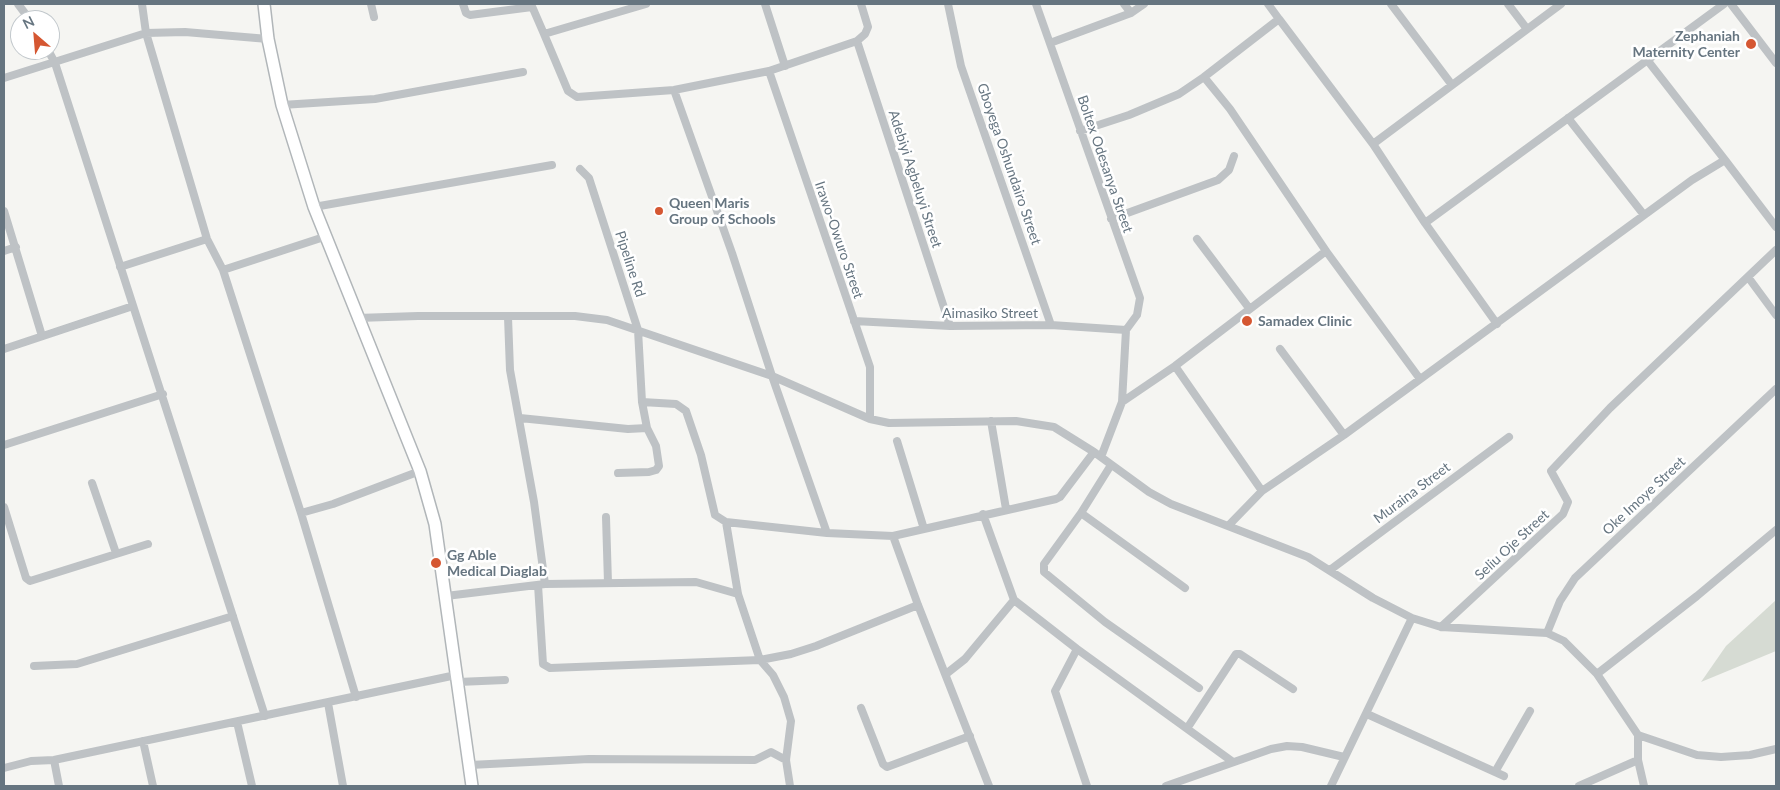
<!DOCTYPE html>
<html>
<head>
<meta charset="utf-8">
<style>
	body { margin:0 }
	#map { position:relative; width:1780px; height:790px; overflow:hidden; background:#f5f5f2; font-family:Lato,sans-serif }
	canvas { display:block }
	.frame { position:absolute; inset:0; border:5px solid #667580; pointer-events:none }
	.north { position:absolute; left:10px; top:10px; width:50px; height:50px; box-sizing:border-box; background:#fff; border:1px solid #c2c8cc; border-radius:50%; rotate:333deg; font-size:14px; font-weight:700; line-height:20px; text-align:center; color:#667580 }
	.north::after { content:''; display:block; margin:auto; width:18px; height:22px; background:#d55732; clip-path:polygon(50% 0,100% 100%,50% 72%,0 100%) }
</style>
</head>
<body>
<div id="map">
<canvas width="1780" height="790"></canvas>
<div class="frame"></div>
<div class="north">N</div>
</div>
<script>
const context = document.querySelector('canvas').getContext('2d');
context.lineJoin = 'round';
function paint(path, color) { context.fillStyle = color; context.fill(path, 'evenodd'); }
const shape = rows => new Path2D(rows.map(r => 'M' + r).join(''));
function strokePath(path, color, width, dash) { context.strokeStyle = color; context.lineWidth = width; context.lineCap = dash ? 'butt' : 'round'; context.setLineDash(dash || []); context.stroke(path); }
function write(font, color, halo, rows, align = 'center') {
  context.font = font + ' Lato,sans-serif'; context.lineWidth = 5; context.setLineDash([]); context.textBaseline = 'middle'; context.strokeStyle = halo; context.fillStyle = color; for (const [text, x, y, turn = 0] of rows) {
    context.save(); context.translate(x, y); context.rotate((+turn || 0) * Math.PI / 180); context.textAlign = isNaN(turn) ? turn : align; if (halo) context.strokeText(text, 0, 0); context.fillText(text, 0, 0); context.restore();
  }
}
paint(shape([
	[1776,600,1776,651,1701,682,1726,646]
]), '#d6dbd3');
const secondary = shape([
	[264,4,268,39,282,105,314,207,420,471,435,524,472,786]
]);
strokePath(secondary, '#b1b6b9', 14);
strokePath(shape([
	[18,4,30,20],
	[142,4,146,33,207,239,223,270,301,513,356,697],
	[371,4,374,17],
	[463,4,466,13,470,15,532,7],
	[531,4,544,34,646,4],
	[765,4,785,66],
	[948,4,961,66,1051,325],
	[1036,4,1140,298,1137,315,1126,330],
	[1124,4,1131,13],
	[1268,4,1279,19],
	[1391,4,1452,85],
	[1508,4,1527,29],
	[1561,4,1373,144,1425,223,1724,4],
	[1731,4,1776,63],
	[544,34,568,91,577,97,674,90,769,71,857,41,865,34,868,27,861,4],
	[857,41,950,326],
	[1050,43,1131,13,1144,4],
	[48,50,55,63,265,716],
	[1648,61,1725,160],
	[769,71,870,367,870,419],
	[4,78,146,33,185,32,268,39],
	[674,90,732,253,772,376,827,533],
	[282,105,375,99,523,72],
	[1568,118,1644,215],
	[1080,131,1129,115,1179,94,1204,77],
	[1373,144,1279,19,1204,77,1230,109,1326,251,1420,379],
	[580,169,589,178,638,330,642,402,676,404,686,411,701,455,715,515,726,522,738,594,760,660,773,675,784,697,791,721,786,760,790,786],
	[314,207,552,165],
	[4,211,42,336],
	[1111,219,1218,180,1229,170,1234,156],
	[1425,223,1497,324],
	[1197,239,1249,308],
	[4,251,16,247],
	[120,267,207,239],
	[223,270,327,236],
	[1748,277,1776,315],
	[508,317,510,370,534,502,545,584],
	[357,318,418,316,575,316,607,320,772,376,870,419,889,423,1016,421,1054,427,1094,452,1149,492,1171,504,1308,557,1373,598,1412,618,1441,627,1547,633,1564,641,1597,674,1638,735,1697,755,1721,757,1750,755,1776,749],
	[854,321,950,326,1051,325,1126,330],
	[4,349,133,306],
	[1280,349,1344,435],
	[1175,366,1262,491],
	[1122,402,1126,330],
	[520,418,628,429,647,428],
	[991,421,1006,509],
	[897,441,924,529],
	[4,445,163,394],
	[1101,457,1122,402,1175,366,1326,251],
	[1111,465,1081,513,1044,564,1044,572,1105,622,1199,688],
	[618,473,649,472,656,470,659,466,656,446,647,428,642,402],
	[92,483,116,553],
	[4,507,26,578,30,581,148,544],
	[301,513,333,504,420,471],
	[1081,513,1185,588],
	[606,517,608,583],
	[726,522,827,533,893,536,1056,499,1060,497,1094,452],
	[1228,526,1262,491,1344,435,1692,180,1725,160,1776,227],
	[893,536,918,605,989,786],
	[1330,570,1509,437],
	[538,585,543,664,550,668,760,660,791,654,816,646,918,605],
	[446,596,545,584,696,582,738,594],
	[1014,600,1077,649,1233,762],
	[1441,627,1563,514,1568,502,1551,471,1610,408,1776,250],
	[1547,633,1560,601,1575,578,1776,389],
	[1077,649,1055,691,1087,786],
	[34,666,77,664,233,616],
	[946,674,965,659,1014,600,983,514],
	[1597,674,1697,596,1776,530],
	[458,682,505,680],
	[328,703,343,786],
	[861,708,883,764,887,767,970,736],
	[1367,714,1504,776],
	[237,722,252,786],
	[1188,727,1236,654,1240,654,1293,689],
	[1638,735,1638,760,1644,786],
	[143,741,153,786],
	[54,760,59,786],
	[470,765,589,759,755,760,771,752,786,760],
	[4,768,31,761,54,760,456,675],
	[1495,772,1530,711],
	[1166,786,1271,749,1287,746,1302,747,1344,757],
	[1331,786,1412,618],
	[1579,786,1638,760]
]), '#bec2c5', 8);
strokePath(secondary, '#fff', 11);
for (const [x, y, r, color] of [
	[1751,44,6,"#d55732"],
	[659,211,5,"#d55732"],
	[1247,321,6,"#d55732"],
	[436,563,6,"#d55732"]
]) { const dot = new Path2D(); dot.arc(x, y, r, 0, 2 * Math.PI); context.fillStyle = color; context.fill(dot); strokePath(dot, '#fff', 2); }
write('bold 14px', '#667580', '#fff', [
	["Zephaniah",1740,36,"right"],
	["Maternity Center",1740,52,"right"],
	["Queen Maris",669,203],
	["Group of Schools",669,219],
	["Samadex Clinic",1258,321],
	["Gg Able",447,555],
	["Medical Diaglab",447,571]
], 'left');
write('14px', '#667580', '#fff', [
	["Gboyega Oshundairo Street",1009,164,71],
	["Boltex Odesanya Street",1105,164,71],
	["Adebiyi Agbeluyi Street",915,179,72],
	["Irawo-Owuro Street",839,240,71],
	["Pipeline Rd",630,264,72],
	["Aimasiko Street",990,313],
	["Muraina Street",1412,493,-37],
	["Oke Imoye Street",1644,496,-43],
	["Seliu Oje Street",1512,545,-43]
]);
</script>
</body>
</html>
